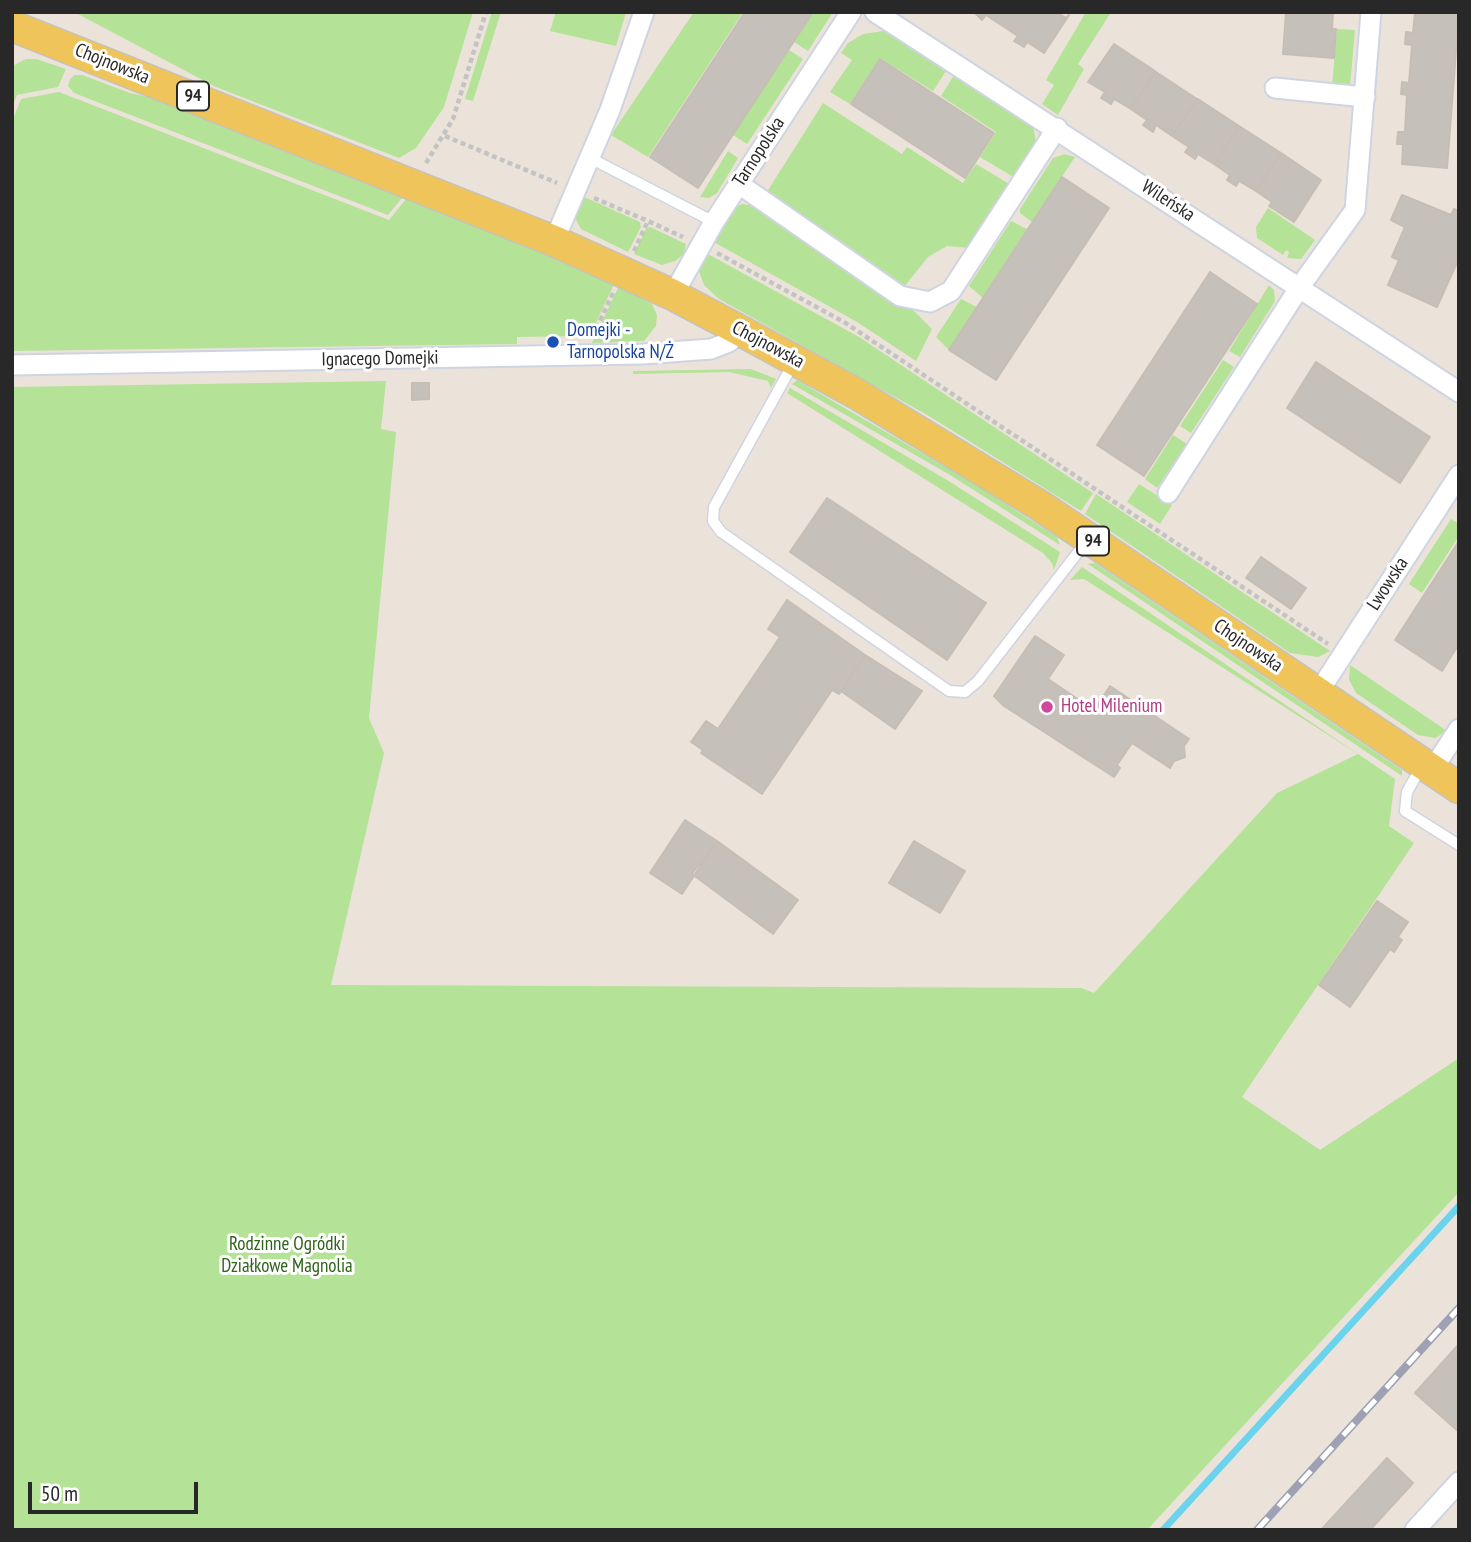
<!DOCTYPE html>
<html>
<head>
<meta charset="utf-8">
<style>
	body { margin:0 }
	#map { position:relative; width:1471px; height:1542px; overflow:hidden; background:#ebe3da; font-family:"PT Sans Narrow",sans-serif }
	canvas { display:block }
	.frame { position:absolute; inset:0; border:14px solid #282828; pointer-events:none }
	.scale { position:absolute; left:28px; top:1482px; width:170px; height:32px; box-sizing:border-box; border:4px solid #282828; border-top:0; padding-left:9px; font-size:21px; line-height:24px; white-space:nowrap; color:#282828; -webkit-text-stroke:5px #fff; paint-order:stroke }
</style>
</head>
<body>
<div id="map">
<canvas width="1471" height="1542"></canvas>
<div class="frame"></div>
<div class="scale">50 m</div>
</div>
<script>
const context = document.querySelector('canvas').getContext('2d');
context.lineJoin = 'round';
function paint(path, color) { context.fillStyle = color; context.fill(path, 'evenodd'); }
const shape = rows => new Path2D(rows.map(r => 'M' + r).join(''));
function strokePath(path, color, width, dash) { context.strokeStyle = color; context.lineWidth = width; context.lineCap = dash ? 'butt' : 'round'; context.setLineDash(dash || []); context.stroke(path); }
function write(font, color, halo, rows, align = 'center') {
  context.font = font + ' "PT Sans Narrow",sans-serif'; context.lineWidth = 6; context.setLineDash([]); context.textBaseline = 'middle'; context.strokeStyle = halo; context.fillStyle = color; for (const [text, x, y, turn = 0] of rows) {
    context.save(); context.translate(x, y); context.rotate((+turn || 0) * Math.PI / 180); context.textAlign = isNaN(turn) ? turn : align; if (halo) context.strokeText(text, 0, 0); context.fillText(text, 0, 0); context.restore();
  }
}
paint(shape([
	[74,12,473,12,444,107,416,148,399,158,216,87],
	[492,12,501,12,473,101,465,99],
	[556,12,626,12,616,46,550,31],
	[694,12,743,12,648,157,611,135],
	[813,12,833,12,808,51,794,42],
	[1086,12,1111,12,1078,64,1084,69,1058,115,1042,104,1054,85,1046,80],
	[1337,29,1355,30,1350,86,1332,86],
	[883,31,897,36,948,68,933,91,880,58,850,104,830,92,852,60,841,53,848,43,863,34],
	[789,50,803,59,747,144,733,135],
	[26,59,36,59,66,69,58,87,17,95,12,107,12,66],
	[956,72,1033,125,1036,143,1015,178,980,157,996,132,941,96],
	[82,75,130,93,180,104,406,193,388,215,74,93,68,86,70,79,75,75],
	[59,92,389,220,410,194,614,284,590,336,517,337,517,344,12,351,12,122,21,99],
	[823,103,902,154,907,147,963,183,976,164,1011,185,970,248,947,246,928,257,904,287,765,195],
	[728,151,738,158,717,193,709,198,700,197],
	[1065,154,1075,157,1032,222,1020,213,1020,209,1053,158],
	[582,196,640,222,641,227,628,252,581,229,574,216],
	[742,204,756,206,911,308,932,329,916,361,857,322,712,241,735,207],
	[1268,208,1315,240,1301,259,1287,258,1289,252,1286,250,1283,255,1257,238,1256,227],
	[1011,221,1027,229,983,298,969,286],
	[650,227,686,244,684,254,675,261,662,265,634,254,646,229],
	[708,254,859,337,1093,493,1081,511,929,416,719,299,704,285,699,271,699,262],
	[1269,285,1274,290,1275,301,1240,357,1229,351],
	[619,286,652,304,657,315,656,326,644,341,592,343],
	[961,299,977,307,949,350,936,337],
	[1223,360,1234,367,1191,433,1180,426],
	[751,369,776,379,771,388,768,381,729,372,633,374,633,371],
	[797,380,978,486,1057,537,1060,545,950,475,792,384],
	[386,381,381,429,396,432,369,718,384,753,331,985,1081,988,1094,993,1277,793,1358,754,1084,579,1070,580,1082,567,1395,779,1389,826,1414,843,1242,1097,1320,1150,1459,1058,1459,1192,1147,1530,12,1530,12,387],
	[790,388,947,480,1060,552,1054,570,1052,563,1043,553,787,393],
	[1173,435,1187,444,1157,488,1145,479],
	[1139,484,1172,505,1160,524,1127,502],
	[1096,494,1330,651,1318,657,1290,653,1085,514],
	[1451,519,1459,524,1459,536,1422,593,1409,584],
	[1095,563,1402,770,1402,776,1088,564],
	[1350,665,1447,731,1435,738,1418,735,1356,693,1349,680]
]), '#b4e296');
strokePath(shape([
	[1163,1530,1459,1206]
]), '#6cd3ed', 7);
const building = shape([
	[745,12,813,12,698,188,650,157,745,12],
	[974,12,1056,12,1066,18,1069,15,1044,53,1027,42,1024,47,1014,41,1018,36,986,15,982,20,974,12],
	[1286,12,1333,12,1332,29,1336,29,1334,58,1283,54,1286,12],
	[1415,12,1459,12,1447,168,1402,164,1403,144,1397,144,1398,132,1405,132,1407,95,1401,94,1402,82,1409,83,1412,45,1405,44,1406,32,1413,33,1415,12],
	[1114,44,1155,71,1131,109,1114,99,1111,104,1101,98,1105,92,1088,82,1114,44],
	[880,59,994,133,965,178,851,104,880,59],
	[1156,72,1197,99,1172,136,1156,125,1153,132,1143,125,1147,120,1131,109,1156,72],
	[1198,99,1239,126,1214,164,1198,154,1195,159,1185,152,1189,147,1172,136,1198,99],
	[1239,126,1281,153,1256,191,1239,181,1236,186,1227,180,1230,175,1214,164,1239,126],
	[1281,153,1321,180,1294,222,1269,206,1272,202,1256,191,1281,153],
	[1062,177,1109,208,996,380,949,350,1062,177],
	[1402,195,1451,215,1454,209,1459,211,1459,258,1437,307,1388,285,1399,260,1392,257,1405,227,1391,220,1402,195],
	[1210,272,1257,304,1144,476,1097,445,1210,272],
	[1316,362,1430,437,1400,483,1287,408,1316,362],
	[412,383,429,383,429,399,412,400,412,383],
	[827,498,986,603,947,660,790,552,827,498],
	[1459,541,1459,644,1442,671,1395,640,1459,541],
	[1261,557,1306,588,1291,609,1246,578,1261,557],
	[787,600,865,655,839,694,832,690,762,794,701,753,703,750,691,742,706,721,718,729,780,637,768,629,787,600],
	[1035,636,1064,655,1048,679,1094,710,1110,686,1189,739,1184,746,1185,757,1174,761,1170,768,1132,743,1117,765,1120,768,1114,777,1004,706,994,696,1035,636],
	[865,655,922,691,895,729,841,691,865,655],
	[685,820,717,841,682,894,650,873,685,820],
	[717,841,798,900,773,934,692,874,717,841],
	[914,841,965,871,940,913,889,883,914,841],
	[1377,901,1408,922,1398,937,1402,940,1394,952,1390,949,1350,1007,1319,985,1377,901],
	[1459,1344,1459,1432,1415,1393,1459,1344],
	[1387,1458,1413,1483,1370,1530,1321,1530,1387,1458]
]);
paint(building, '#c6c0ba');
strokePath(building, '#c6beb4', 2);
const service = shape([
	[590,158,714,222],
	[794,362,714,507,713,521,721,532,949,691,965,692,978,681,1086,542],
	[1421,767,1407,792,1405,811,1459,845]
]);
const minor = shape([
	[875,12,1459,392],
	[1275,88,1365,97],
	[739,184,900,296,930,302,951,291,1057,128],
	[554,241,610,110,644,12],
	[673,295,714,222,851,12],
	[12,365,643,354,711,349,729,342,741,331],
	[1168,493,1299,288,1355,210,1371,12],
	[1318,693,1459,475],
	[1432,770,1459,729],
	[1415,1530,1459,1482]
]);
const primary = shape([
	[12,26,554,241,673,295,741,331,857,394,1039,505,1459,788]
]);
strokePath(service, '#cfd4e2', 13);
strokePath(minor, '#cfd4e2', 23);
strokePath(primary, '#c3c3c3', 33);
strokePath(shape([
	[445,136,557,183],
	[426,163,453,119,486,12],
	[594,198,648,221],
	[634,251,648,221,683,237],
	[717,253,844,322,1328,644],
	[593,336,613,293]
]), '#c3c3c3', 4.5, [5, 3.5]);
strokePath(service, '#fff', 10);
strokePath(minor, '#fff', 19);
strokePath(primary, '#efc45a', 30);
const rail = shape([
	[1257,1530,1459,1308]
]);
strokePath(rail, '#9da1b3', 8);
strokePath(rail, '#fff', 5, [16]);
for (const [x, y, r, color] of [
	[553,342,7,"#1a4fb4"],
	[1047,707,7,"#d1479c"]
]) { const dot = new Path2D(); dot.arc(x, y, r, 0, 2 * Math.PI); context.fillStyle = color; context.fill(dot); strokePath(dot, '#fff', 2.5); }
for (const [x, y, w] of [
	[193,96,32],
	[1093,541,32]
]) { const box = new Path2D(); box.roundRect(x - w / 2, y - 14.5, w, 29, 5); context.fillStyle = '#fff'; context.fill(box); strokePath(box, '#282828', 2); }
write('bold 18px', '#282828', null, [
	["94",193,96],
	["94",1093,541]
]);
write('19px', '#282828', '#fff', [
	["Chojnowska",112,64,22],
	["Tarnopolska",759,152,-57],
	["Wileńska",1168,201,33],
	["Chojnowska",768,345,28],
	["Ignacego Domejki",380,359,-1],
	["Lwowska",1388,584,-57],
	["Chojnowska",1248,646,34]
]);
write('19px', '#164399', '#fff', [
	["Domejki -",567,331],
	["Tarnopolska N/Ż",567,353]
], 'left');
write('19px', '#b23c85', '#fff', [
	["Hotel Milenium",1061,707]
], 'left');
write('19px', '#2e641a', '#fff', [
	["Rodzinne Ogródki",287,1245],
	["Działkowe Magnolia",287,1267]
]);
</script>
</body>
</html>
